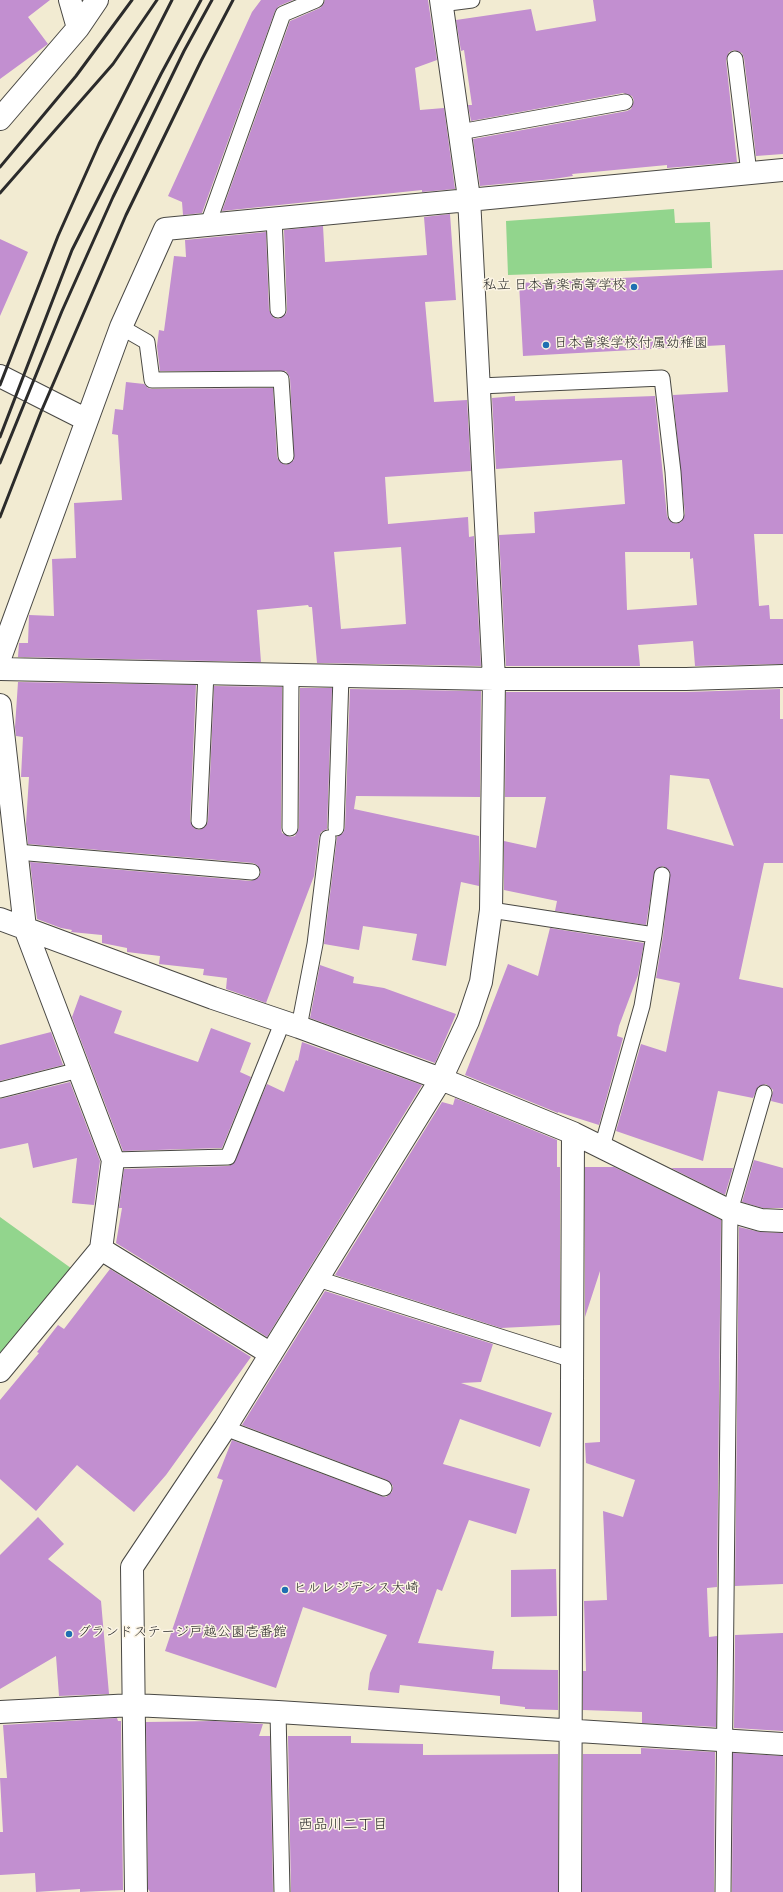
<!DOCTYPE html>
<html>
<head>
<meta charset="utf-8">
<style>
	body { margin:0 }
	canvas { display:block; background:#f2ebd2 }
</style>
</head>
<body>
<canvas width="783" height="1892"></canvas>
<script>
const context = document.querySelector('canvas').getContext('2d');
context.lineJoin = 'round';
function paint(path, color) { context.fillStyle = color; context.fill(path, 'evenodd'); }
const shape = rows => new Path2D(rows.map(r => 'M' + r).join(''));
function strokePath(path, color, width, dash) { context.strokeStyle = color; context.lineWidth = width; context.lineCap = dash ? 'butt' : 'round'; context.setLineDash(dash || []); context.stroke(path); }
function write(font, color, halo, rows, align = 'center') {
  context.font = font + ' "Indie Flower","Klee One",sans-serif'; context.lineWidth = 3; context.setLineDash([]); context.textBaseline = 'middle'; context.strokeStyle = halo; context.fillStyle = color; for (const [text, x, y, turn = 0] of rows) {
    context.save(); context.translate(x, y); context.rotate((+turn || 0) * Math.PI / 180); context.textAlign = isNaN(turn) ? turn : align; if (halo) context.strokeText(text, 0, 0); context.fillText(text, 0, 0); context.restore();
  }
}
paint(shape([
	[674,209,675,223,710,222,712,268,508,275,506,221],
	[0,1217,75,1271,0,1355]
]), '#92d58d');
paint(shape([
	[0,0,50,0,28,17,48,44,0,79],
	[261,0,293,0,279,6,275,11,202,213,183,215,182,202,168,196,252,12],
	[325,0,428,0,437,60,415,68,420,110,444,108,455,189,422,192,422,190,222,211,290,21,320,8,323,5],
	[593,0,783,0,783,154,756,156,744,58,742,53,734,50,729,52,726,60,737,162,667,168,667,165,572,174,573,176,553,179,480,186,473,139,627,111,631,109,634,101,632,96,623,93,471,121,468,105,472,105,464,50,461,51,456,20,531,9,536,31,596,21],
	[450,214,456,300,425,302,434,402,467,400,471,471,385,477,388,524,468,517,469,537,474,536,481,666,317,663,312,607,309,607,308,605,257,610,261,662,18,657,19,643,28,643,29,615,54,616,52,559,76,558,74,503,122,500,118,435,112,434,115,409,123,410,126,382,144,384,148,388,152,389,273,388,277,457,279,461,286,465,294,460,290,378,286,371,160,371,157,346,159,330,164,331,174,256,186,257,185,240,266,232,269,310,274,318,279,319,286,314,287,310,284,230,323,226,325,262,427,255,424,217],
	[401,547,406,624,341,629,334,552],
	[0,239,28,252,0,316],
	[783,270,783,534,754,534,759,606,769,605,770,619,783,619,783,664,695,666,693,641,638,645,640,666,506,666,499,535,535,533,534,512,625,504,622,460,496,469,492,398,515,396,515,401,655,396,667,516,669,520,676,524,681,522,685,514,673,395,728,392,725,345,523,356,519,283],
	[625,552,690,552,690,559,693,558,697,605,627,610],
	[18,682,196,685,190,821,194,828,199,830,206,826,208,821,214,686,282,687,281,828,282,833,290,837,295,836,299,828,300,688,332,688,327,829,321,832,319,837,314,876,266,1003,226,989,227,978,203,975,204,969,159,964,160,956,127,952,127,948,102,943,102,935,71,932,72,930,61,928,37,919,30,862,251,881,259,877,261,872,257,865,253,863,28,844,26,824,29,777,21,777,23,737,16,736,15,727],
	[350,689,481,691,480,797,356,796,354,809,479,836,479,886,461,882,446,966,412,960,417,934,363,926,359,950,324,944,337,837,343,833,345,828],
	[780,689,780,719,783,719,783,863,764,863,739,979,783,988,783,1104,771,1101,773,1090,766,1084,758,1087,753,1098,718,1091,703,1161,616,1131,641,1044,666,1052,680,983,656,978,663,936,670,871,663,866,655,870,646,925,555,911,557,901,504,890,504,841,536,848,546,797,505,797,506,692,686,692],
	[670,775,709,779,734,846,667,829],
	[550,928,644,943,638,975,619,1026,617,1036,623,1038,599,1125,558,1112,558,1113,465,1075,508,964,538,976],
	[320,965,354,977,353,983,384,988,456,1014,435,1063,310,1018],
	[80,995,122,1011,114,1033,198,1062,211,1028,251,1043,240,1072,251,1077,222,1148,123,1151,72,1017],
	[51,1032,63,1065,0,1081,0,1045],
	[302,1042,422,1085,267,1337,116,1243,122,1208,119,1208,124,1169,228,1166,233,1164,267,1084,284,1092,296,1060,298,1061],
	[70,1082,100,1161,94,1205,72,1203,77,1158,33,1168,28,1143,0,1149,0,1099],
	[455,1098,557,1140,557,1167,560,1167,560,1325,501,1328,335,1275,442,1102,453,1105],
	[754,1160,783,1168,783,1208,763,1208,742,1202],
	[585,1167,614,1167,721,1220,717,1587,707,1588,709,1637,717,1636,716,1727,642,1723,642,1712,583,1710,583,1671,586,1671,584,1601,607,1600,603,1511,623,1517,635,1480,586,1463,585,1443,600,1442,600,1271,585,1317],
	[671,1168,733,1168,725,1195],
	[739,1227,760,1232,783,1233,783,1584,735,1586],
	[110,1269,251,1357,166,1475,134,1512,77,1465,36,1511,0,1479,0,1400,39,1353,37,1352,58,1325,64,1329],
	[325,1291,493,1344,481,1382,461,1383,552,1413,540,1447,460,1419,443,1464,530,1489,516,1534,469,1520,442,1591,437,1589,418,1643,494,1651,492,1669,558,1670,558,1710,525,1709,525,1707,500,1704,500,1696,400,1685,399,1693,368,1690,370,1673,387,1635,303,1607,276,1688,165,1651,223,1480,217,1478,232,1440,381,1496,386,1497,392,1492,393,1486,387,1480,242,1425],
	[38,1517,64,1544,48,1559,101,1601,109,1694,59,1696,56,1656,0,1689,0,1555],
	[556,1569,557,1616,511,1617,511,1570],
	[783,1633,783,1731,734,1728,735,1635],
	[117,1718,118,1721,121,1721,123,1890,80,1892,80,1889,36,1892,35,1873,0,1875,0,1832,3,1832,0,1778,7,1778,3,1725],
	[214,1721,263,1724,259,1736,270,1736,273,1892,150,1892,148,1889,146,1722],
	[288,1736,351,1736,351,1743,423,1744,423,1755,558,1754,558,1892,291,1892],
	[641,1748,715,1752,714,1892,582,1892,583,1754,641,1754],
	[733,1753,783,1756,783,1892,732,1892]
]), '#c28fd0');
const service = shape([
	[441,4,472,0],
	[735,59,749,173],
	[460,132,625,102],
	[274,217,278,310],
	[208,224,283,14,316,0],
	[121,327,147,342,152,380,281,379,286,456],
	[480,386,662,378,673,472,676,515],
	[199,821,206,673],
	[290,828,291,675],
	[336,828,341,676],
	[17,852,252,872],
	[491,910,654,935],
	[299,1027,315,944,328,838],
	[0,1090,79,1070],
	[602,1147,642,1006,654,935,662,875],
	[113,1160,228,1157,283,1021],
	[318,1279,573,1360],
	[225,1428,384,1488],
	[278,1712,282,1892],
	[723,1892,730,1211,764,1093]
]);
const minor = shape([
	[70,0,78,28],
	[0,119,78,28,97,0],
	[0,376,87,420],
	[0,658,121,327,165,229,783,170],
	[0,669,494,679,686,679,783,676],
	[0,705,25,928,113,1160,101,1249,0,1371],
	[0,919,213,998,299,1027,441,1079,573,1133,730,1211,761,1220,783,1221],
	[101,1249,271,1354],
	[0,1712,133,1705,278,1712,783,1744],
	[136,1892,132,1567,225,1428,441,1079,468,1021,481,982,491,910,494,679,469,198,441,0],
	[570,1892,573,1133]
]);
strokePath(service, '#494844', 17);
strokePath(minor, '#494844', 24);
strokePath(service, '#fff', 15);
strokePath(minor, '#fff', 22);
strokePath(shape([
	[0,167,76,76,132,0],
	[0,193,113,64,157,0],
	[0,385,58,236,99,144,172,0],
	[0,437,72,250,161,74,201,0],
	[0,463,62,311,113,197,184,51,212,0],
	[0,517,41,412,126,215,201,61,233,0]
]), '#2b2b2b', 3);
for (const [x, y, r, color] of [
	[634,287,4,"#1f6fb2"],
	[546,345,4,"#1f6fb2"],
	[285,1590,4,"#1f6fb2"],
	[69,1634,4,"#1f6fb2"]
]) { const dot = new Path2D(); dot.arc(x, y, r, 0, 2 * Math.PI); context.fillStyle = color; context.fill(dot); strokePath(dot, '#fcf5e5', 1.5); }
write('14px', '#2b2b2b', '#fcf5e5', [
	["私立 日本音楽高等学校",626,287,"right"],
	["日本音楽学校付属幼稚園",554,345],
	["ヒルレジデンス大崎",293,1590],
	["グランドステージ戸越公園壱番館",77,1634]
], 'left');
write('15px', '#2b2b2b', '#fcf5e5', [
	["西品川二丁目",343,1827]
]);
</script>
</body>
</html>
